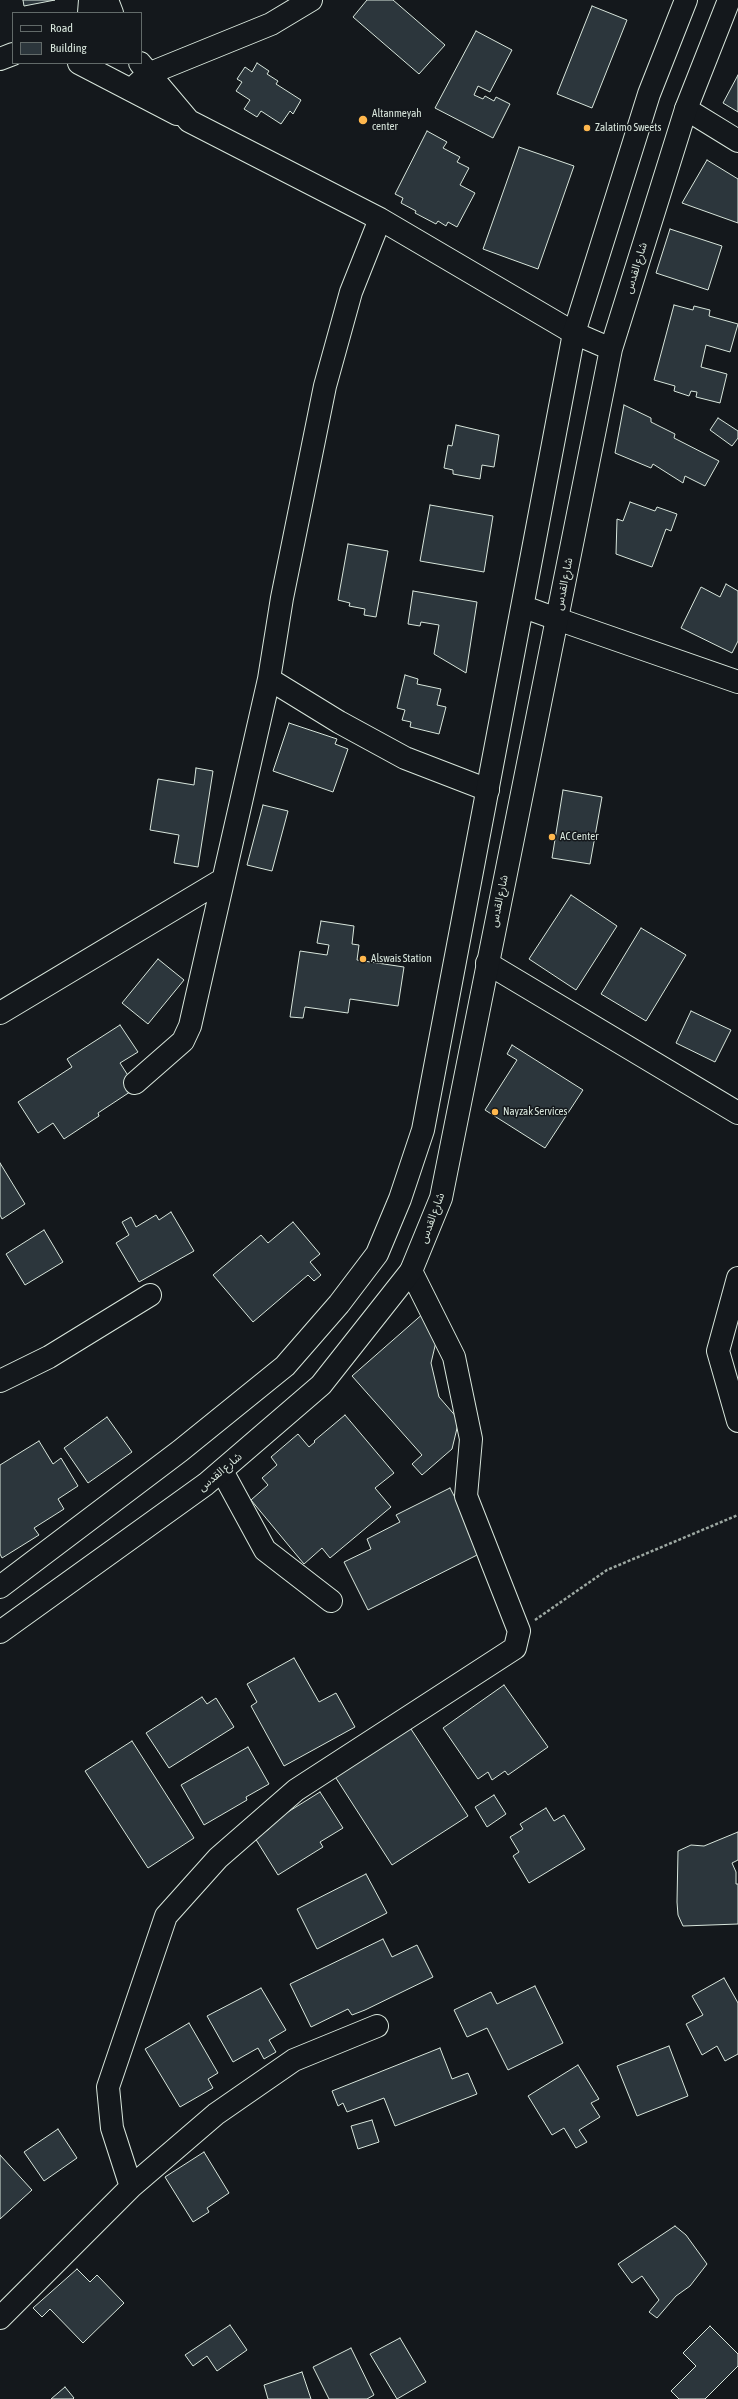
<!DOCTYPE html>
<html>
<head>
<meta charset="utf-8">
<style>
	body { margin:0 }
	#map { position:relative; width:738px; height:2399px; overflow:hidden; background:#14181c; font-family:"Asap Condensed",sans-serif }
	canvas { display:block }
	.legend { position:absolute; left:12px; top:12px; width:130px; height:52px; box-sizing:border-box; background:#14181c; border:1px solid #626a69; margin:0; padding:5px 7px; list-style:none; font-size:12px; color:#d8e6dc }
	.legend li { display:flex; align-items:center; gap:8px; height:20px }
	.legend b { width:20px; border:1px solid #626a69 }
</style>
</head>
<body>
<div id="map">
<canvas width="738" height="2399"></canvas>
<ul class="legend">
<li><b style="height:5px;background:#14181c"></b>Road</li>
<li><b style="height:11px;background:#2c363c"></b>Building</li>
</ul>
</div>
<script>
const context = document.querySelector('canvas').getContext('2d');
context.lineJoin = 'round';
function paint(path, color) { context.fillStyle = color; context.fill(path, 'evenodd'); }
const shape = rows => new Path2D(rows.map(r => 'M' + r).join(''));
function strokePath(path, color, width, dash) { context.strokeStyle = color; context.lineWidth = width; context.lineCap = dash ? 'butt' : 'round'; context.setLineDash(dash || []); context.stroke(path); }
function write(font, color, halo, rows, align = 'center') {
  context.font = font + ' "Asap Condensed","Noto Sans Arabic",sans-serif'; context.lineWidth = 3; context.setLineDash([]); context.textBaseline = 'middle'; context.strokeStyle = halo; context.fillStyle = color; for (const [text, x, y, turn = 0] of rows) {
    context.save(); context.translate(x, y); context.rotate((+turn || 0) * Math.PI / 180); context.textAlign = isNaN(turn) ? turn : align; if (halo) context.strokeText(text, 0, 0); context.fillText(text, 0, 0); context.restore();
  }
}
const building = shape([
	[23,0,55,0,24,6,23,0],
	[367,0,393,0,445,45,419,74,353,17,367,0],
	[592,6,627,20,592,108,557,94,592,6],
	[476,31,512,50,490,92,478,86,474,95,483,99,485,96,494,101,496,97,510,104,493,138,435,108,476,31],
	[257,63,269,71,267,74,278,81,276,84,301,100,293,114,290,111,281,124,261,111,257,117,244,109,250,100,236,91,242,82,237,79,245,67,252,72,257,63],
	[738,75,738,112,723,103,738,75],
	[427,131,447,142,443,148,460,157,457,162,469,168,460,185,475,193,457,227,448,222,446,226,438,221,436,224,415,213,416,211,401,203,403,198,395,194,427,131],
	[519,147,574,166,538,269,483,249,519,147],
	[707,160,738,179,738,223,682,203,707,160],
	[670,229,722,246,708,290,656,273,670,229],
	[674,305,693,310,694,306,710,310,709,316,738,324,730,352,706,345,701,367,727,374,720,403,696,397,697,392,691,391,689,396,674,391,675,386,654,380,674,305],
	[624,405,651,418,651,422,675,434,674,438,719,461,705,486,685,476,683,483,653,464,651,468,615,453,624,405],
	[718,418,738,431,738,438,732,446,710,430,718,418],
	[456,425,499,435,494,467,482,465,480,479,453,474,453,470,444,468,448,445,452,446,456,425],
	[630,502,655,511,657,507,677,514,671,531,666,529,652,567,616,554,617,519,623,521,630,502],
	[430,505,493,516,484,572,420,561,430,505],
	[348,544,388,551,376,617,364,615,365,609,349,606,350,603,338,600,348,544],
	[726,584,738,591,738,641,732,653,681,628,701,587,720,597,726,584],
	[413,591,477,602,466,673,434,654,439,625,421,622,420,626,408,624,413,591],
	[405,675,418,679,417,684,441,689,437,705,446,707,439,734,410,727,411,722,402,720,405,710,397,708,405,675],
	[289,723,337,739,335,744,348,749,333,792,273,771,289,723],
	[196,768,213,771,198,867,174,863,179,835,150,830,158,779,194,785,196,768],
	[563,790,602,797,590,864,552,858,563,790],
	[263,805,288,811,272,871,247,865,263,805],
	[571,895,617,926,576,990,529,959,571,895],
	[321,921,354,926,352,944,359,945,357,960,404,967,398,1006,350,999,348,1013,305,1007,303,1018,290,1017,300,951,327,955,329,945,317,943,321,921],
	[641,928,686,955,646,1021,601,994,641,928],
	[158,959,184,980,148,1024,122,1003,158,959],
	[691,1011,731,1030,715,1062,676,1043,691,1011],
	[120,1025,138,1052,120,1063,136,1088,98,1113,99,1116,64,1139,53,1123,38,1133,18,1102,72,1067,67,1059,120,1025],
	[512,1045,583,1090,545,1148,485,1110,517,1060,507,1054,512,1045],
	[0,1163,25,1204,2,1219,0,1215,0,1163],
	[171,1212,194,1251,139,1282,116,1243,129,1235,122,1222,131,1217,136,1227,156,1215,159,1220,171,1212],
	[293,1222,320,1254,310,1262,321,1275,314,1281,308,1275,253,1322,213,1275,261,1235,268,1243,293,1222],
	[44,1230,63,1262,25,1285,6,1254,44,1230],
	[425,1312,436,1342,431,1363,439,1397,459,1420,452,1449,422,1475,412,1464,422,1455,352,1376,425,1312],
	[345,1415,394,1473,375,1488,391,1507,330,1558,322,1548,304,1564,251,1500,268,1485,262,1478,277,1465,271,1457,298,1434,309,1447,315,1442,314,1441,345,1415],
	[107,1417,132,1452,88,1483,64,1448,107,1417],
	[39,1441,53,1464,61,1458,78,1486,58,1499,64,1509,34,1528,39,1535,2,1558,0,1554,0,1465,39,1441],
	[450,1488,483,1552,368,1610,344,1562,371,1549,367,1539,400,1522,396,1515,450,1488],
	[294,1658,319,1702,336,1693,355,1727,284,1766,251,1706,257,1702,247,1684,294,1658],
	[504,1685,548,1747,508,1775,505,1771,492,1780,488,1772,478,1779,443,1728,504,1685],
	[202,1697,207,1704,216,1698,234,1727,169,1768,146,1733,202,1697],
	[409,1726,468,1816,392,1865,334,1775,409,1726],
	[132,1741,194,1838,148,1868,85,1771,132,1741],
	[248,1747,269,1784,246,1797,247,1800,204,1825,181,1785,248,1747],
	[320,1792,343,1828,320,1842,323,1847,278,1875,255,1838,269,1829,267,1825,320,1792],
	[494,1795,506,1814,487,1827,475,1807,494,1795],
	[546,1808,554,1821,564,1815,585,1849,529,1883,513,1856,519,1852,510,1837,523,1829,520,1824,546,1808],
	[738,1832,738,1860,732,1863,736,1872,736,1884,738,1884,738,1924,683,1926,678,1915,677,1902,678,1851,691,1845,704,1846,738,1832],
	[366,1874,387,1913,317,1949,297,1909,366,1874],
	[383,1939,392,1957,417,1945,433,1977,365,2010,352,2015,348,2009,311,2027,290,1984,383,1939],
	[724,1978,738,2003,738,2054,725,2061,717,2046,702,2055,686,2024,703,2015,692,1996,724,1978],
	[535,1986,563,2043,508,2070,487,2028,467,2037,454,2010,491,1992,497,2004,535,1986],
	[261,1988,286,2030,269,2040,276,2052,264,2059,258,2048,233,2062,207,2016,261,1988],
	[189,2023,218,2073,208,2079,213,2088,180,2107,145,2049,189,2023],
	[669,2046,688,2096,637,2116,617,2066,669,2046],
	[440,2048,452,2079,468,2073,477,2094,395,2126,384,2098,347,2112,343,2103,338,2106,332,2091,440,2048],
	[578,2065,599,2099,591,2103,600,2117,579,2130,587,2142,576,2148,564,2128,552,2135,528,2096,578,2065],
	[372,2120,379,2142,358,2149,351,2126,372,2120],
	[58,2129,77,2158,44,2181,24,2152,58,2129],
	[204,2152,229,2193,207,2208,209,2212,193,2222,165,2177,204,2152],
	[0,2155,32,2190,0,2219,0,2155],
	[675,2226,686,2235,707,2264,690,2286,676,2296,657,2318,649,2312,659,2300,642,2276,632,2283,618,2264,675,2226],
	[77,2269,90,2282,97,2275,124,2303,83,2343,50,2309,42,2317,33,2308,77,2269],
	[230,2325,247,2350,217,2371,207,2356,193,2366,185,2355,230,2325],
	[710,2326,738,2354,738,2366,705,2399,679,2399,671,2391,696,2366,683,2353,710,2326],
	[400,2338,426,2382,397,2399,370,2354,400,2338],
	[351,2348,374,2395,367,2399,329,2399,313,2367,351,2348],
	[302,2372,311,2399,268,2399,264,2385,302,2372],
	[65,2387,74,2398,73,2399,51,2399,65,2387]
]);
paint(building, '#2c363c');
strokePath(building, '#d8e6dc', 1);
const minor = shape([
	[107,0,112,13],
	[89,13,90,0],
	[0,59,13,54],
	[79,63,177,114],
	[132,89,148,74,271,24,311,0],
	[686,109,738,141],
	[380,219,574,333],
	[557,619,738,682],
	[269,679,339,722,405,758,488,790],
	[487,963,738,1113],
	[0,1013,222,880],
	[135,1083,183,1041,190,1026,269,679,282,598,325,386,351,292,380,219,189,121,140,63],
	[738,1278,718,1351,738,1421],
	[0,1381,49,1357,150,1295],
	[222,1471,265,1550,331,1601],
	[131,2187,216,2114,294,2060,377,2026],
	[0,2318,131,2187,112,2128,108,2087,166,1916,218,1858,296,1790,515,1648,519,1631,466,1496,471,1439,454,1357,411,1271]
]);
const major = shape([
	[574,333,611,349],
	[524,607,557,619],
	[0,1587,180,1451,285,1366,339,1304,377,1254,400,1199,423,1130,574,333,649,94,686,0],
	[0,1632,206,1484,321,1385,411,1271,441,1198,611,349,686,109,729,0]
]);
strokePath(minor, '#d8e6dc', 24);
strokePath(major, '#d8e6dc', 24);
strokePath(shape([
	[535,1620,607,1570,738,1515]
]), '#9da8a2', 2.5, [3, 2]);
strokePath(minor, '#14181c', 22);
strokePath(major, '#14181c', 22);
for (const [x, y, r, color] of [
	[363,120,5,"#ffb74d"],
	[587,128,4,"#ffb74d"],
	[552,837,4,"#ffb74d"],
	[363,959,4,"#ffb74d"],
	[495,1112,4,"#ffb74d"]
]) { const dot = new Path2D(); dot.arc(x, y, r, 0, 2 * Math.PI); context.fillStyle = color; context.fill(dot); strokePath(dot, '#14181c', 1.5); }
write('11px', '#d8e6dc', '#14181c', [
	["Altanmeyah",372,114],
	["center",372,127],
	["Zalatimo Sweets",595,128],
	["AC Center",560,837],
	["Alswais Station",371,959],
	["Nayzak Services",503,1112]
], 'left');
write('11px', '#d8e6dc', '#14181c', [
	["شارع القدس",636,268,-73],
	["شارع القدس",564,584,-79],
	["شارع القدس",499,901,-78],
	["شارع القدس",432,1218,-70],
	["شارع القدس",220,1472,-40]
]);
</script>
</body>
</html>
